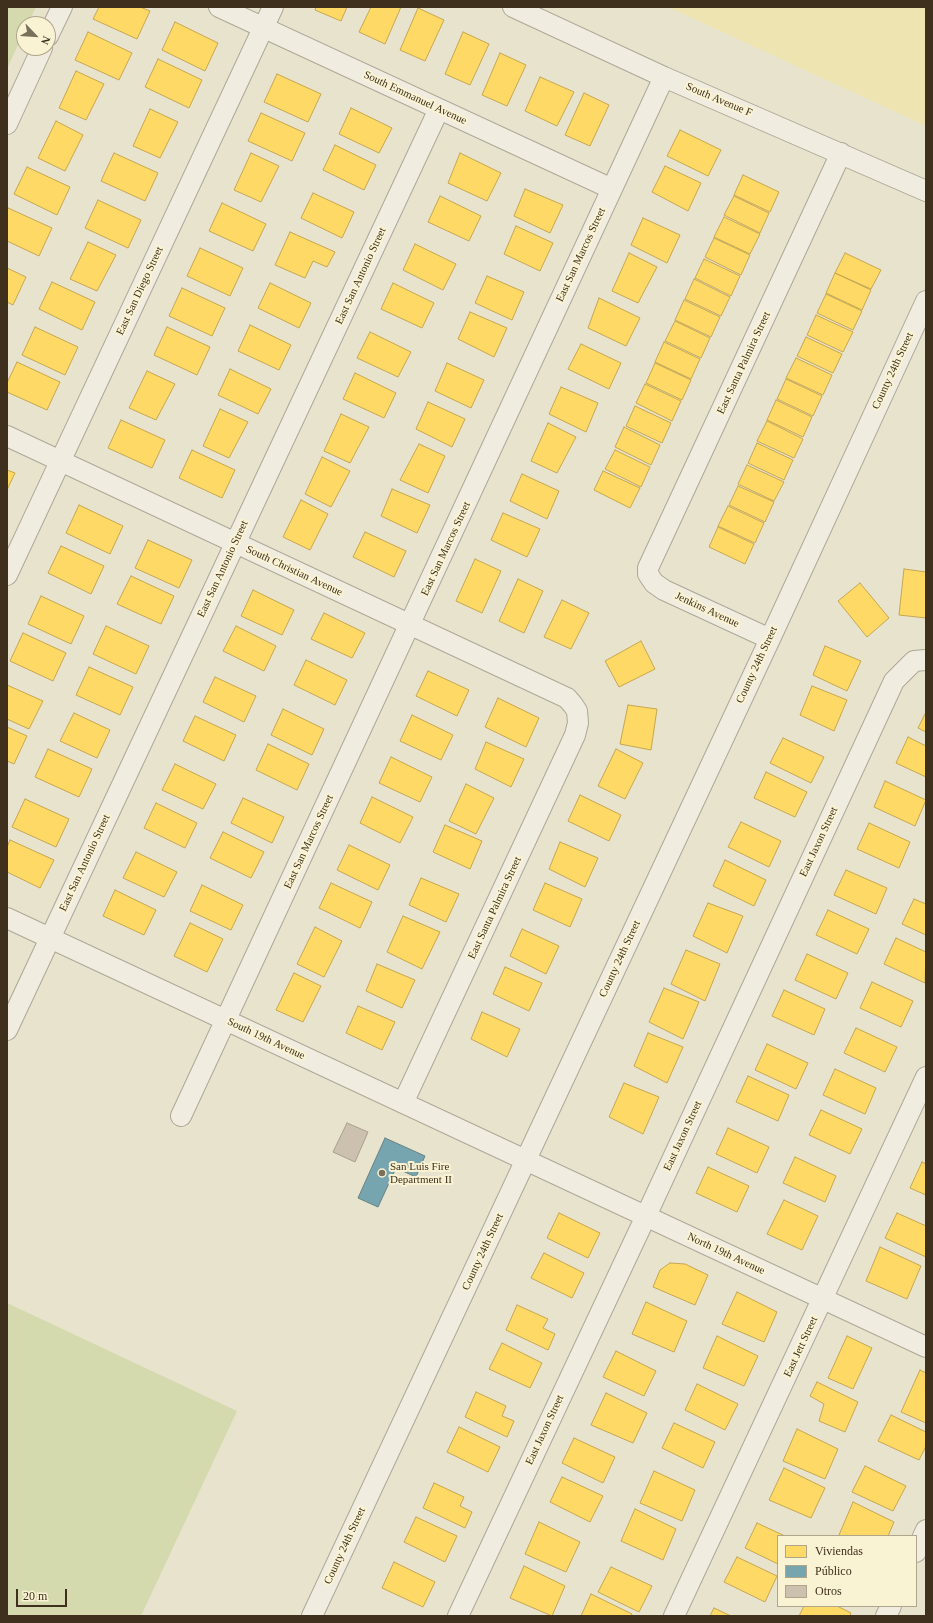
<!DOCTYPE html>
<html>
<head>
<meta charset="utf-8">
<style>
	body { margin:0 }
	#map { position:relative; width:933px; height:1623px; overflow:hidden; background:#e8e3cd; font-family:"Times New Roman",serif }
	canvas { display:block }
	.frame { position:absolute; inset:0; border:8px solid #3e301d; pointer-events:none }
	.legend { position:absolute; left:777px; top:1535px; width:140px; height:72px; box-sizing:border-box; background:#faf3d3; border:1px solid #afa58a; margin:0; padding:5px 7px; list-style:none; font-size:12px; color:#3e301d }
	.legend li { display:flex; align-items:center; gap:8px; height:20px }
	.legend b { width:20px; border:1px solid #afa58a }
	.north { position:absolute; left:16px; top:16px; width:40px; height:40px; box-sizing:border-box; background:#faf3d3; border:1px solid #afa58a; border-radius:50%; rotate:115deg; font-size:11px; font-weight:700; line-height:16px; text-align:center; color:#3e301d }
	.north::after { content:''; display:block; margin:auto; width:14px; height:18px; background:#7a6f5b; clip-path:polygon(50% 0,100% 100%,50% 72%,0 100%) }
	.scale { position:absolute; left:16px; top:1589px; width:51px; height:18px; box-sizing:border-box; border:2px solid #3e301d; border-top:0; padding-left:5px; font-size:12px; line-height:14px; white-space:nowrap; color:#3e301d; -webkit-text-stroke:3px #faf3d3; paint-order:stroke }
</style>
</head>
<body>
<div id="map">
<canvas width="933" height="1623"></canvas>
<div class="frame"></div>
<ul class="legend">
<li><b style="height:11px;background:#ffd966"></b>Viviendas</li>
<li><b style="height:11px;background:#76a5af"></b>Público</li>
<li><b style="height:11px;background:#ccc1ae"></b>Otros</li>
</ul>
<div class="north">N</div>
<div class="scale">20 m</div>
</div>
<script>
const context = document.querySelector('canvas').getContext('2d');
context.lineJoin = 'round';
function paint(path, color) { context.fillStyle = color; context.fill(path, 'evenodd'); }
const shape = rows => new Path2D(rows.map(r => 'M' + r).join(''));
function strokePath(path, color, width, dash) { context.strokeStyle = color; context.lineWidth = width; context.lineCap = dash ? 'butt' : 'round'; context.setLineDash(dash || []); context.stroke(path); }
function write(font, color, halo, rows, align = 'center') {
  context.font = font + ' "Times New Roman",serif'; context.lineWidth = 4; context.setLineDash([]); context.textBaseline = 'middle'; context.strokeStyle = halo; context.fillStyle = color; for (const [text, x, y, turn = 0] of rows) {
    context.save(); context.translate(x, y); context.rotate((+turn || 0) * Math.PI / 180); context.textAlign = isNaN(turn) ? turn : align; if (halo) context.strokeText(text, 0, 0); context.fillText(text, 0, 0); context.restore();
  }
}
paint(shape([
	[7,7,36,7,28,24,24,24,24,32,7,69],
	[7,1303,237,1411,141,1616,7,1616]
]), '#d5daae');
paint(shape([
	[668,7,926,7,926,126]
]), '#eee4b2');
const homes = shape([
	[99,7,140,7,150,11,137,39,93,19,99,7],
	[316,7,347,7,341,21,315,10,316,7],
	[371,7,401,7,385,44,359,32,371,7],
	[418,8,444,20,425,61,400,50,418,8],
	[175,22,218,43,205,71,162,50,175,22],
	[88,32,132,53,119,80,75,60,88,32],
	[463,32,489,44,470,85,445,74,463,32],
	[500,53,526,65,507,106,482,95,500,53],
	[158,59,202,80,189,108,145,87,158,59],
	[76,71,104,84,86,120,59,108,76,71],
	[277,74,321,94,308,122,264,102,277,74],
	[540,77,574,92,557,126,525,111,540,77],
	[584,93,609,105,590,146,565,135,584,93],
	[351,108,392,128,379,153,339,134,351,108],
	[150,109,178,122,160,158,133,146,150,109],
	[261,113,305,133,292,161,248,141,261,113],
	[56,121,83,135,65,171,38,158,56,121],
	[680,130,721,150,708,176,667,156,680,130],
	[335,145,376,165,364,190,323,170,335,145],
	[114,153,158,173,145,201,101,181,114,153],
	[251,153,279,166,261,202,234,190,251,153],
	[460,153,501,173,487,201,448,183,460,153],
	[665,166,701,183,688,211,652,192,665,166],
	[27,167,70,187,57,215,14,194,27,167],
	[743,175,779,192,770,212,734,195,743,175],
	[525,189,563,205,550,233,514,216,525,189],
	[313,193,354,212,342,238,301,218,313,193],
	[440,196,481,216,469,241,428,222,440,196],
	[734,196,769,213,760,233,724,215,734,196],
	[98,200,141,220,128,248,85,228,98,200],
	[222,203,266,224,253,251,209,231,222,203],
	[8,208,52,228,39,256,7,241,7,210,8,208],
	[724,217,760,234,750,254,714,237,724,217],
	[643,218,680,235,667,263,631,245,643,218],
	[516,226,553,243,540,271,504,254,516,226],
	[290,232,335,252,327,267,313,261,305,278,275,265,290,232],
	[714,238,750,255,741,275,705,257,714,238],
	[88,242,116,255,97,291,70,279,88,242],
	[415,244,456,264,443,290,403,270,415,244],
	[200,248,243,268,230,296,187,276,200,248],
	[629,253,657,267,638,303,612,291,629,253],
	[845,253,881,270,871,289,835,273,845,253],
	[704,259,740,276,731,296,695,278,704,259],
	[7,268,26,277,13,305,7,302,7,268],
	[835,273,871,290,862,310,826,293,835,273],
	[487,276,524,292,512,320,475,303,487,276],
	[694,279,730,297,721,316,685,299,694,279],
	[52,282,95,302,82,330,39,309,52,282],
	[270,283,311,303,299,328,258,308,270,283],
	[393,283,434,303,422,328,381,309,393,283],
	[182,288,225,308,212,336,169,316,182,288],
	[826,294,862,311,853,330,817,313,826,294],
	[599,298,640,318,626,346,588,328,599,298],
	[684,300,720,317,711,337,675,320,684,300],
	[470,312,507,328,494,357,458,339,470,312],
	[816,315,853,332,843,352,807,335,816,315],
	[675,321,710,338,701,358,665,341,675,321],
	[250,325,291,345,279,370,238,351,250,325],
	[35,327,78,347,65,375,22,355,35,327],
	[167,327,210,347,197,375,154,355,167,327],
	[370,332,411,352,398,377,357,358,370,332],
	[806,337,842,354,833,373,797,356,806,337],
	[664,342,700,359,691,379,655,362,664,342],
	[581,344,621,363,609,389,568,369,581,344],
	[796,358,832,375,823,395,786,378,796,358],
	[17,362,60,382,47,410,7,392,7,383,17,362],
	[447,363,484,380,471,408,435,391,447,363],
	[655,363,691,380,682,400,646,383,655,363],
	[230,369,271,389,258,414,218,395,230,369],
	[147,371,175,384,156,420,129,408,147,371],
	[355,373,396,393,384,418,343,399,355,373],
	[786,379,822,396,813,416,777,399,786,379],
	[645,384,681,401,672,421,636,403,645,384],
	[561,387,598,403,586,432,549,414,561,387],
	[776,400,812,417,803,437,767,420,776,400],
	[428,402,465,419,452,447,416,429,428,402],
	[635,406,671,423,662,443,626,426,635,406],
	[220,409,248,422,229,458,203,446,220,409],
	[341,414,369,427,350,463,324,451,341,414],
	[121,420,165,440,152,468,108,448,121,420],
	[767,421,803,439,794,458,757,441,767,421],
	[548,423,576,437,557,473,531,461,548,423],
	[624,427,660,445,651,465,615,447,624,427],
	[757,443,793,460,784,480,748,463,757,443],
	[419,444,445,456,428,493,400,480,419,444],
	[192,450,235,470,222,498,179,478,192,450],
	[615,450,650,467,641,487,605,469,615,450],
	[322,457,350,471,331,507,305,494,322,457],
	[747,465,784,482,774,501,738,484,747,465],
	[7,470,15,473,7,490,7,470],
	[603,471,640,488,630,508,594,490,603,471],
	[522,474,559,491,547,519,510,501,522,474],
	[738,486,774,502,765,522,729,505,738,486],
	[392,489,430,505,417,533,381,516,392,489],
	[301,500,328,514,310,550,283,537,301,500],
	[79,505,123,526,110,554,66,533,79,505],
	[728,506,764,523,755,543,718,526,728,506],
	[503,513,540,529,527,557,491,540,503,513],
	[718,527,754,544,745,564,709,547,718,527],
	[365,532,406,551,394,577,353,557,365,532],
	[148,540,192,560,179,588,135,568,148,540],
	[61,546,104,566,91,594,48,573,61,546],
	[475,559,501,571,482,613,456,601,475,559],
	[904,569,926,572,926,618,899,615,904,569],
	[131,576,174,596,161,624,117,604,131,576],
	[518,579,543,591,524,633,499,621,518,579],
	[860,583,889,618,867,637,838,601,860,583],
	[253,590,294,610,282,635,241,616,253,590],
	[41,596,84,616,71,644,28,624,41,596],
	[562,600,589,613,571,649,544,637,562,600],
	[324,613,365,633,352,658,311,639,324,613],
	[106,626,149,646,136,674,93,654,106,626],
	[236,626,276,646,264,671,223,651,236,626],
	[23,633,66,653,53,681,10,661,23,633],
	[641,641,655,669,619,687,605,661,641,641],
	[825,646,861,661,847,691,813,675,825,646],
	[306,660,347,680,335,705,294,685,306,660],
	[89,667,133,687,120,715,76,695,89,667],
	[428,671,469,690,457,716,416,696,428,671],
	[215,677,256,696,244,722,203,702,215,677],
	[7,685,43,701,29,729,7,719,7,685],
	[812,686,847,700,834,731,800,715,812,686],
	[498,698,539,718,526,747,485,727,498,698],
	[628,705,657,709,651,750,620,744,628,705],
	[283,709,324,729,312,755,271,735,283,709],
	[926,712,926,732,918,728,926,712],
	[74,713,110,730,97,758,60,741,74,713],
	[412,715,453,735,441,760,400,741,412,715],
	[195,716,236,735,224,761,183,741,195,716],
	[7,727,27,736,14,764,7,761,7,727],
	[908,737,926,746,926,777,896,763,908,737],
	[783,738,824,757,811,783,770,763,783,738],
	[486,742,524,759,511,787,475,769,486,742],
	[268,744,309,764,297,790,256,770,268,744],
	[48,749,92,769,79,797,35,777,48,749],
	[616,749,643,763,625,799,598,786,616,749],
	[391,757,432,777,420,802,379,783,391,757],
	[175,764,216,784,203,809,162,790,175,764],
	[766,772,807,792,795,817,754,798,766,772],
	[885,781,926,800,915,826,874,807,885,781],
	[466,784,494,798,476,834,449,821,466,784],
	[580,795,621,815,609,841,568,821,580,795],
	[372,797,413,817,400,843,360,823,372,797],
	[243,798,284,817,272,843,231,823,243,798],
	[25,799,69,819,56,847,12,827,25,799],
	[156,803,197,823,185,848,144,828,156,803],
	[741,822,781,841,769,867,728,847,741,822],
	[869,823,910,842,899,868,857,849,869,823],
	[445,825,482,841,470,869,433,852,445,825],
	[223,832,264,852,251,878,210,858,223,832],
	[10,840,54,860,40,888,7,872,7,847,10,840],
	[560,842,598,858,585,887,549,869,560,842],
	[349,845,390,865,378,890,337,870,349,845],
	[136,852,177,872,164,897,123,878,136,852],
	[725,860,766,880,754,906,713,886,725,860],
	[846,870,887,888,876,914,834,895,846,870],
	[421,878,459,894,446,922,409,905,421,878],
	[331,883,372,902,360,928,319,908,331,883],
	[545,883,582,899,570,927,533,910,545,883],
	[202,885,243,905,231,930,190,911,202,885],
	[115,890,156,910,144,935,103,916,115,890],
	[914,899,926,904,926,935,902,924,914,899],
	[708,903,743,916,727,953,693,936,708,903],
	[828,910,869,929,857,954,816,935,828,910],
	[403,916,440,932,422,969,387,952,403,916],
	[190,923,223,939,207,972,174,956,190,923],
	[315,927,342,941,324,977,297,964,315,927],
	[522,929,559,946,546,974,510,956,522,929],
	[896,938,926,952,925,983,884,964,896,938],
	[686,950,720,964,705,1001,671,984,686,950],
	[807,954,848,973,836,999,795,980,807,954],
	[377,964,415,980,402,1008,366,991,377,964],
	[505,967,542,983,529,1011,493,994,505,967],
	[294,973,321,986,303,1022,276,1010,294,973],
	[872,982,913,1001,901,1027,860,1008,872,982],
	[664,988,699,1002,683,1039,649,1022,664,988],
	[784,990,825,1009,814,1035,772,1016,784,990],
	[358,1006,395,1022,382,1050,346,1033,358,1006],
	[482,1012,520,1029,507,1057,471,1039,482,1012],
	[856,1028,897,1047,885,1072,844,1053,856,1028],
	[648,1033,683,1047,667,1083,634,1066,648,1033],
	[767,1044,808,1063,796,1089,755,1070,767,1044],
	[835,1069,876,1088,865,1114,823,1095,835,1069],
	[748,1076,789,1095,778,1121,736,1102,748,1076],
	[624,1083,659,1097,643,1134,609,1117,624,1083],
	[821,1110,862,1129,850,1154,809,1135,821,1110],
	[728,1128,769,1147,757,1173,716,1154,728,1128],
	[795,1157,836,1176,825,1202,783,1183,795,1157],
	[922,1162,926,1164,926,1195,910,1188,922,1162],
	[708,1167,749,1186,737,1212,696,1193,708,1167],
	[784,1200,818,1216,802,1250,767,1234,784,1200],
	[559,1213,600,1233,588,1258,547,1238,559,1213],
	[897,1213,926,1226,926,1257,885,1238,897,1213],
	[880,1247,921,1266,907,1299,866,1281,880,1247],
	[544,1253,584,1273,572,1298,531,1278,544,1253],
	[670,1263,685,1264,708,1275,695,1305,653,1287,660,1270,670,1263],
	[737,1292,777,1312,764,1342,722,1324,737,1292],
	[646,1302,687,1321,674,1352,632,1334,646,1302],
	[517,1305,548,1319,543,1328,555,1334,548,1350,506,1330,517,1305],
	[717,1336,758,1356,744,1386,703,1368,717,1336],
	[847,1336,872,1348,853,1389,828,1378,847,1336],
	[502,1343,542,1363,530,1388,489,1369,502,1343],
	[616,1351,656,1371,644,1396,603,1377,616,1351],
	[920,1370,926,1373,926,1423,901,1412,920,1370],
	[817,1382,858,1402,845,1432,819,1421,824,1404,810,1396,817,1382],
	[697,1384,738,1404,725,1430,685,1410,697,1384],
	[476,1392,506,1406,502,1416,514,1421,507,1437,465,1417,476,1392],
	[606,1393,647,1413,633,1443,591,1425,606,1393],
	[891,1415,926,1432,926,1446,919,1460,878,1441,891,1415],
	[674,1423,715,1442,703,1468,662,1448,674,1423],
	[459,1427,500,1447,488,1472,447,1452,459,1427],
	[797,1429,838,1449,825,1479,783,1461,797,1429],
	[574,1438,615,1457,603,1483,562,1463,574,1438],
	[865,1466,906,1486,893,1511,852,1492,865,1466],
	[784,1468,825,1488,811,1518,769,1500,784,1468],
	[654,1471,695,1490,682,1521,640,1503,654,1471],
	[562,1477,603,1496,590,1522,550,1502,562,1477],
	[434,1483,464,1497,460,1506,472,1512,465,1528,423,1508,434,1483],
	[853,1502,894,1522,888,1536,842,1536,839,1535,853,1502],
	[635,1509,676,1529,663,1560,621,1541,635,1509],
	[416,1517,457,1536,445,1562,404,1542,416,1517],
	[539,1522,580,1542,566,1572,525,1554,539,1522],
	[757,1523,785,1536,778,1536,778,1564,745,1548,757,1523],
	[737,1557,777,1576,765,1602,724,1582,737,1557],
	[394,1562,435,1582,423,1607,382,1588,394,1562],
	[524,1566,565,1586,552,1616,510,1598,524,1566],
	[611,1567,652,1586,639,1612,598,1592,611,1567],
	[591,1594,632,1614,631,1616,581,1616,591,1594],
	[804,1606,837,1606,851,1613,850,1616,799,1616,804,1606],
	[714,1608,731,1616,710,1616,714,1608]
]);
paint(homes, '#ffd966');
strokePath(homes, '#c5a650', 1);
const public = shape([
	[385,1138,425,1156,416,1177,396,1168,378,1207,358,1198,385,1138]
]);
paint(public, '#76a5af');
strokePath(public, '#658283', 1);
const building = shape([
	[347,1123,368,1132,355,1162,333,1152,347,1123]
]);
paint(building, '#ccc1ae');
strokePath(building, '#a99e8c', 1);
const minor = shape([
	[219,7,612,189],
	[513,7,664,77,926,191],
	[48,36,62,7],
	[7,124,42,48],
	[7,436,567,698,573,705,577,711,578,723,575,735,403,1103],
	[7,575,273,7],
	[770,639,664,590,654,583,648,574,648,568,841,153],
	[7,918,926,1347],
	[7,1030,439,109],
	[181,1116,664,77],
	[916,1552,926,1530],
	[312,1616,770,639,926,301],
	[458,1616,646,1216,894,681,914,661,926,660],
	[674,1616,926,1077],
	[886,1616,891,1606]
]);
strokePath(minor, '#ada797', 22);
strokePath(minor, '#f0ece0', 20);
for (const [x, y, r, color] of [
	[382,1173,4,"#7a6f5b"]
]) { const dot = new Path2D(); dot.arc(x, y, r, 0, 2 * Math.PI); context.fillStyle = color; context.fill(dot); strokePath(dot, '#faf3d3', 1.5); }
write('11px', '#3e301d', '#faf3d3', [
	["South Emmanuel Avenue",415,98,25],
	["South Avenue F",719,100,23],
	["East San Marcos Street",581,255,-65],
	["East San Antonio Street",361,276,-65],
	["East San Diego Street",140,291,-65],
	["East Santa Palmira Street",744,363,-65],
	["County 24th Street",893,371,-65],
	["East San Marcos Street",446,549,-65],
	["East San Antonio Street",223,569,-65],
	["South Christian Avenue",294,571,25],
	["Jenkins Avenue",707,610,25],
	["County 24th Street",757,665,-65],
	["East San Marcos Street",309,842,-65],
	["East Jaxon Street",819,842,-65],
	["East San Antonio Street",85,863,-65],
	["East Santa Palmira Street",495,908,-65],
	["County 24th Street",620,959,-65],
	["South 19th Avenue",266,1039,25],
	["East Jaxon Street",683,1136,-65],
	["County 24th Street",483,1252,-65],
	["North 19th Avenue",726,1254,25],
	["East Jett Street",801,1347,-65],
	["East Jaxon Street",545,1430,-65],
	["County 24th Street",345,1546,-65]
]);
write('11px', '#3e301d', '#faf3d3', [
	["San Luis Fire",390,1167],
	["Department II",390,1180]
], 'left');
</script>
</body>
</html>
